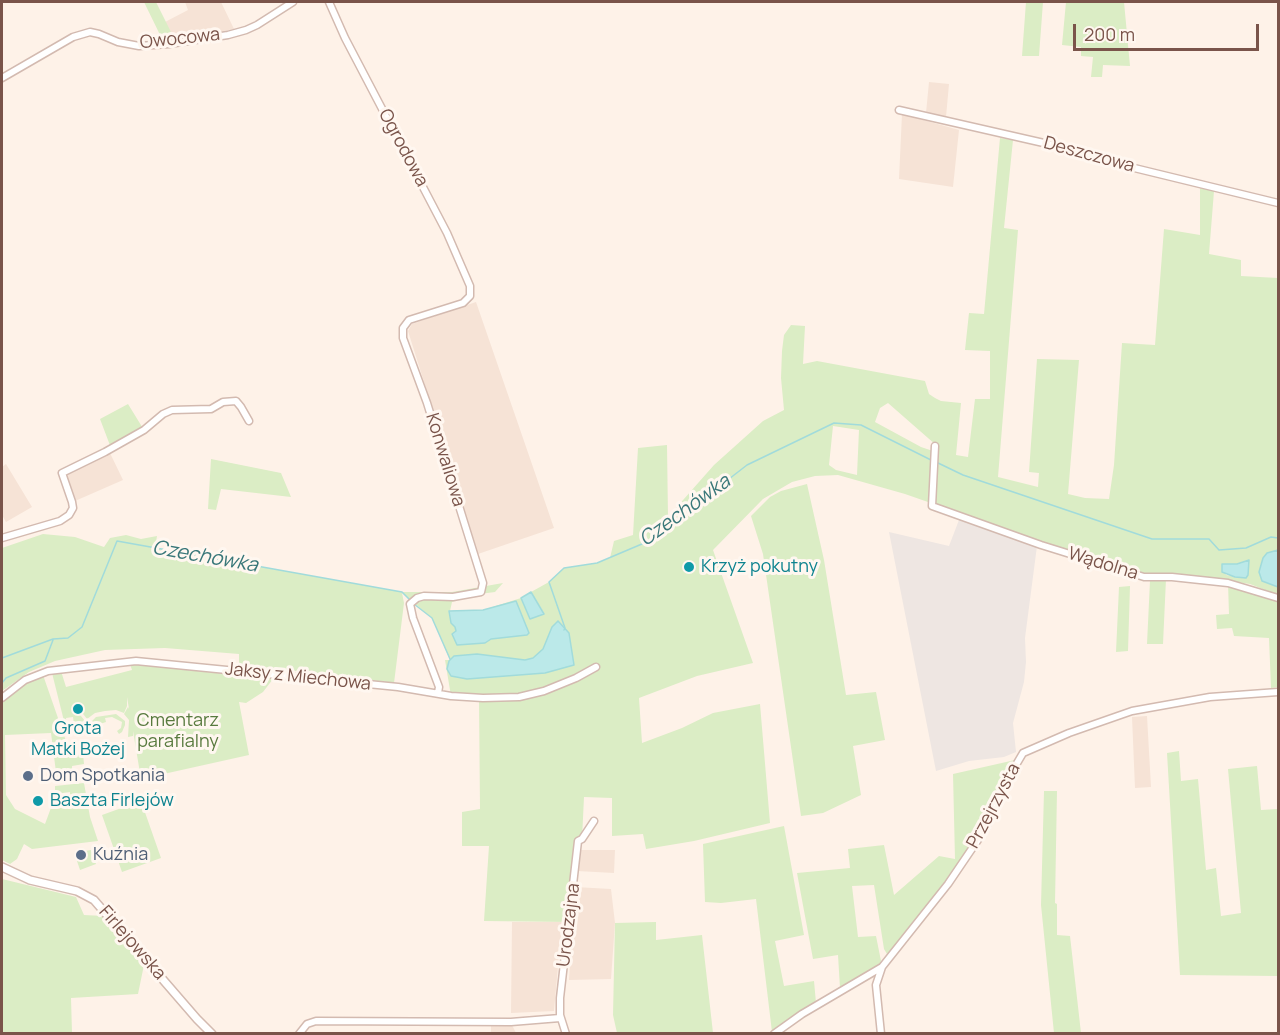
<!DOCTYPE html>
<html>
<head>
<meta charset="utf-8">
<style>
	body { margin:0 }
	#map { position:relative; width:1280px; height:1035px; overflow:hidden; background:#fef2e8; font-family:Manrope,sans-serif }
	canvas { display:block }
	.frame { position:absolute; inset:0; border:3px solid #7a544a; pointer-events:none }
	.scale { position:absolute; left:1073px; top:24px; width:186px; height:27px; box-sizing:border-box; border:3px solid #7a544a; border-top:0; padding-left:8px; font-size:18px; line-height:21px; white-space:nowrap; color:#7a544a; -webkit-text-stroke:4px #fff7f0; paint-order:stroke }
</style>
</head>
<body>
<div id="map">
<canvas width="1280" height="1035"></canvas>
<div class="frame"></div>
<div class="scale">200 m</div>
</div>
<script>
const context = document.querySelector('canvas').getContext('2d');
context.lineJoin = 'round';
function paint(path, color) { context.fillStyle = color; context.fill(path, 'evenodd'); }
const shape = rows => new Path2D(rows.map(r => 'M' + r).join(''));
function strokePath(path, color, width, dash) { context.strokeStyle = color; context.lineWidth = width; context.lineCap = dash ? 'butt' : 'round'; context.setLineDash(dash || []); context.stroke(path); }
function write(font, color, halo, rows, align = 'center') {
  context.font = font + ' Manrope,sans-serif'; context.lineWidth = 6; context.setLineDash([]); context.textBaseline = 'middle'; context.strokeStyle = halo; context.fillStyle = color; for (const [text, x, y, turn = 0] of rows) {
    context.save(); context.translate(x, y); context.rotate((+turn || 0) * Math.PI / 180); context.textAlign = isNaN(turn) ? turn : align; if (halo) context.strokeText(text, 0, 0); context.fillText(text, 0, 0); context.restore();
  }
}
paint(shape([
	[185,2,221,2,234,29,175,40,165,22,188,10],
	[929,82,949,84,946,117,926,113],
	[902,114,959,130,953,187,899,179],
	[476,302,554,528,478,554,408,331,412,324],
	[110,453,123,480,75,501,65,476,68,471],
	[6,464,32,507,6,522,2,515,2,467],
	[1147,716,1151,787,1135,788,1132,717],
	[581,850,615,850,614,873,577,871],
	[575,887,611,889,615,923,611,979,569,980],
	[512,922,562,922,554,1011,511,1013],
	[511,1023,516,1033,491,1033,491,1024]
]), '#f6e3d6');
paint(shape([
	[959,520,1037,546,1025,638,1026,662,1024,682,1013,723,1016,752,1004,757,969,761,936,771,889,532,949,546]
]), '#eee6e2');
paint(shape([
	[144,2,156,2,175,40,163,41],
	[1026,2,1043,2,1039,56,1022,56],
	[1066,2,1124,2,1130,66,1103,65,1102,77,1091,77,1093,57,1081,56,1081,47,1062,45],
	[1000,138,1013,140,1004,228,1018,230,998,477,1038,487,1039,473,1029,472,1037,359,1079,360,1068,494,1085,498,1109,499,1114,465,1122,343,1155,345,1164,229,1200,235,1200,188,1214,191,1209,254,1241,260,1241,276,1278,278,1278,595,1250,584,1211,578,1171,573,1141,574,1117,568,905,494,838,475,815,476,792,482,763,499,713,550,753,663,697,676,639,698,642,743,682,728,713,713,760,704,770,823,694,841,646,849,643,834,612,836,612,798,584,797,582,839,570,922,484,921,489,846,462,846,462,812,480,809,479,698,451,696,445,660,450,660,432,618,402,593,404,603,394,683,239,664,239,654,165,648,105,650,55,661,29,672,2,691,2,548,43,534,75,537,104,547,110,538,126,535,141,539,157,536,155,548,402,592,452,592,503,583,495,592,472,595,452,602,450,611,483,610,521,598,530,619,544,613,531,592,549,582,564,568,597,563,610,558,614,541,633,535,638,448,667,445,668,517,714,465,763,421,784,410,781,378,782,351,784,335,791,325,805,326,803,364,817,361,925,381,929,394,935,398,941,401,961,403,956,455,968,457,975,399,990,399,990,351,965,350,969,313,984,314],
	[888,403,936,445,936,452,921,447,875,422,880,408],
	[833,426,859,430,857,475,836,470,829,465],
	[1248,560,1246,578,1226,575,1222,564,1237,564],
	[128,404,144,430,111,448,100,419],
	[211,459,281,473,291,497,221,489,216,510,208,509],
	[807,484,824,560,846,695,876,692,885,740,853,746,861,795,823,813,801,816,763,554,751,516,770,497,781,491],
	[1166,579,1163,644,1147,644,1150,581],
	[1228,583,1278,598,1278,687,1271,688,1269,638,1234,636,1232,628,1217,629,1216,615,1229,614],
	[1130,586,1128,651,1116,652,1119,587],
	[130,664,273,679,263,692,246,703,239,702,249,755,141,779,133,731,133,736,128,737,129,720,124,714,128,707,129,709,127,697,127,706,124,713,116,710,105,711,95,713,87,719,80,710,80,707,76,708,77,711,85,721,83,731,75,732,73,717,66,718,67,727,64,721,52,673,61,671,66,687,132,670],
	[43,675,66,741,69,742,70,756,83,754,84,764,72,766,72,773,69,778,60,782,57,780,51,733,5,735,6,795,15,809,45,824,55,797,70,795,70,792,55,794,55,786,84,783,90,817,98,841,32,849,24,844,17,859,10,864,2,860,2,702,18,688],
	[116,714,125,721,125,725,122,732,119,734,117,731,121,728,122,722,112,717,105,718,106,722,100,724,98,722,98,728,88,731,91,722,96,717],
	[1179,751,1181,781,1198,779,1206,870,1216,868,1221,916,1241,913,1228,769,1257,766,1261,810,1278,809,1278,976,1180,975,1167,753],
	[1015,760,1000,788,982,828,945,883,897,945,887,954,884,949,874,885,852,886,858,937,876,936,881,961,879,967,840,988,838,955,813,959,797,873,850,868,848,849,884,845,894,895,939,856,955,859,953,774],
	[1044,791,1057,791,1055,903,1057,904,1057,935,1070,936,1081,1033,1054,1033,1041,905],
	[141,801,161,858,122,872,102,815],
	[784,826,804,935,775,941,784,986,814,981,816,1003,772,1032,756,899,721,903,705,902,703,844],
	[91,850,96,864,80,870,77,861,87,858,85,851],
	[2,879,76,897,84,915,104,916,145,960,138,994,71,998,72,1033,2,1033],
	[656,922,656,940,702,935,713,1033,617,1033,613,1015,615,923]
]), '#dbedc5');
const water = shape([
	[1278,550,1278,587,1262,581,1259,572,1263,558,1267,553,1278,550],
	[1249,560,1248,575,1246,578,1235,577,1222,572,1222,564,1237,564,1249,560],
	[531,592,544,614,530,619,521,598,531,592],
	[516,601,529,633,527,635,491,639,485,643,457,645,452,634,456,631,455,627,451,623,449,611,483,610,516,601],
	[558,621,569,633,574,665,545,673,467,679,451,676,447,669,449,661,454,656,477,654,525,660,533,658,543,649,552,627,558,621]
]);
paint(water, '#bbe9e9');
strokePath(water, '#a1dbdb', 1.5);
strokePath(shape([
	[936,462,963,475,1152,539,1209,539,1219,550,1246,548,1271,537,1278,538],
	[414,604,432,618,450,659],
	[564,630,565,628,549,582,564,568,597,563,649,541,747,465,834,423,861,425,931,460],
	[2,658,53,639,68,638,82,627,117,541,402,592,411,601],
	[2,683,6,678,45,661,53,640]
]), '#a1dbdb', 1.5);
const minor = shape([
	[329,2,345,38,447,233,470,286,470,296,463,303,409,320,403,328,403,338,427,403,483,583,481,592,453,597,424,596,417,598,410,604,413,618,439,687,438,693],
	[2,78,73,37,90,32,99,34,118,42,139,46,169,44,228,35,246,30,257,25,293,2],
	[899,110,1070,149,1122,165,1278,203],
	[935,446,932,506,1041,545,1144,577,1172,577,1228,583,1278,598],
	[2,538,60,521,69,515,73,508,72,502,62,473,105,452,144,430,163,414,172,410,211,409,223,402,236,401,241,407,249,421],
	[2,698,25,680,48,671,136,661,398,687,451,696,483,698,519,697,544,691,576,678,596,667],
	[299,1034,307,1024,316,1021,511,1022,560,1018],
	[566,1034,560,1015,560,998,578,841,582,839,594,821],
	[774,1034,802,1014,882,967,948,884,986,828,1003,787,1023,753,1069,733,1132,711,1210,697,1278,692],
	[881,1034,876,985,882,967]
]);
const tertiary = shape([
	[2,867,30,880,77,891,94,900,197,1019,212,1034]
]);
strokePath(minor, '#d3bab0', 9);
strokePath(tertiary, '#d3bab0', 10);
strokePath(minor, '#fff', 6);
strokePath(tertiary, '#fff', 7);
for (const [x, y, r, color] of [
	[689,567,6,"#0f9aa8"],
	[78,709,6,"#0f9aa8"],
	[28,776,6,"#5c6f8a"],
	[38,801,6,"#0f9aa8"],
	[81,855,6,"#5c6f8a"]
]) { const dot = new Path2D(); dot.arc(x, y, r, 0, 2 * Math.PI); context.fillStyle = color; context.fill(dot); strokePath(dot, '#fff7f0', 2); }
write('18px', '#7a544a', '#fff7f0', [
	["Owocowa",180,39,-6],
	["Ogrodowa",403,148,62],
	["Deszczowa",1089,155,15],
	["Konwaliowa",445,460,73],
	["Wądolna",1103,564,17],
	["Jaksy z Miechowa",298,677,6],
	["Przejrzysta",994,806,-62],
	["Urodzajna",569,925,-83],
	["Firlejowska",132,943,49]
]);
write('18px', '#0d838f', '#fff7f0', [
	["Krzyż pokutny",701,567],
	["Grota",78,729,"center"],
	["Matki Bożej",78,750,"center"],
	["Baszta Firlejów",50,801]
], 'left');
write('18px', '#587a3e', '#fff7f0', [
	["Cmentarz",178,721],
	["parafialny",178,742]
]);
write('18px', '#4e5e75', '#fff7f0', [
	["Dom Spotkania",40,776],
	["Kuźnia",93,855]
], 'left');
write('italic 20px', '#397779', '#fff7f0', [
	["Czechówka",685,511,-36],
	["Czechówka",205,557,10]
]);
</script>
</body>
</html>
